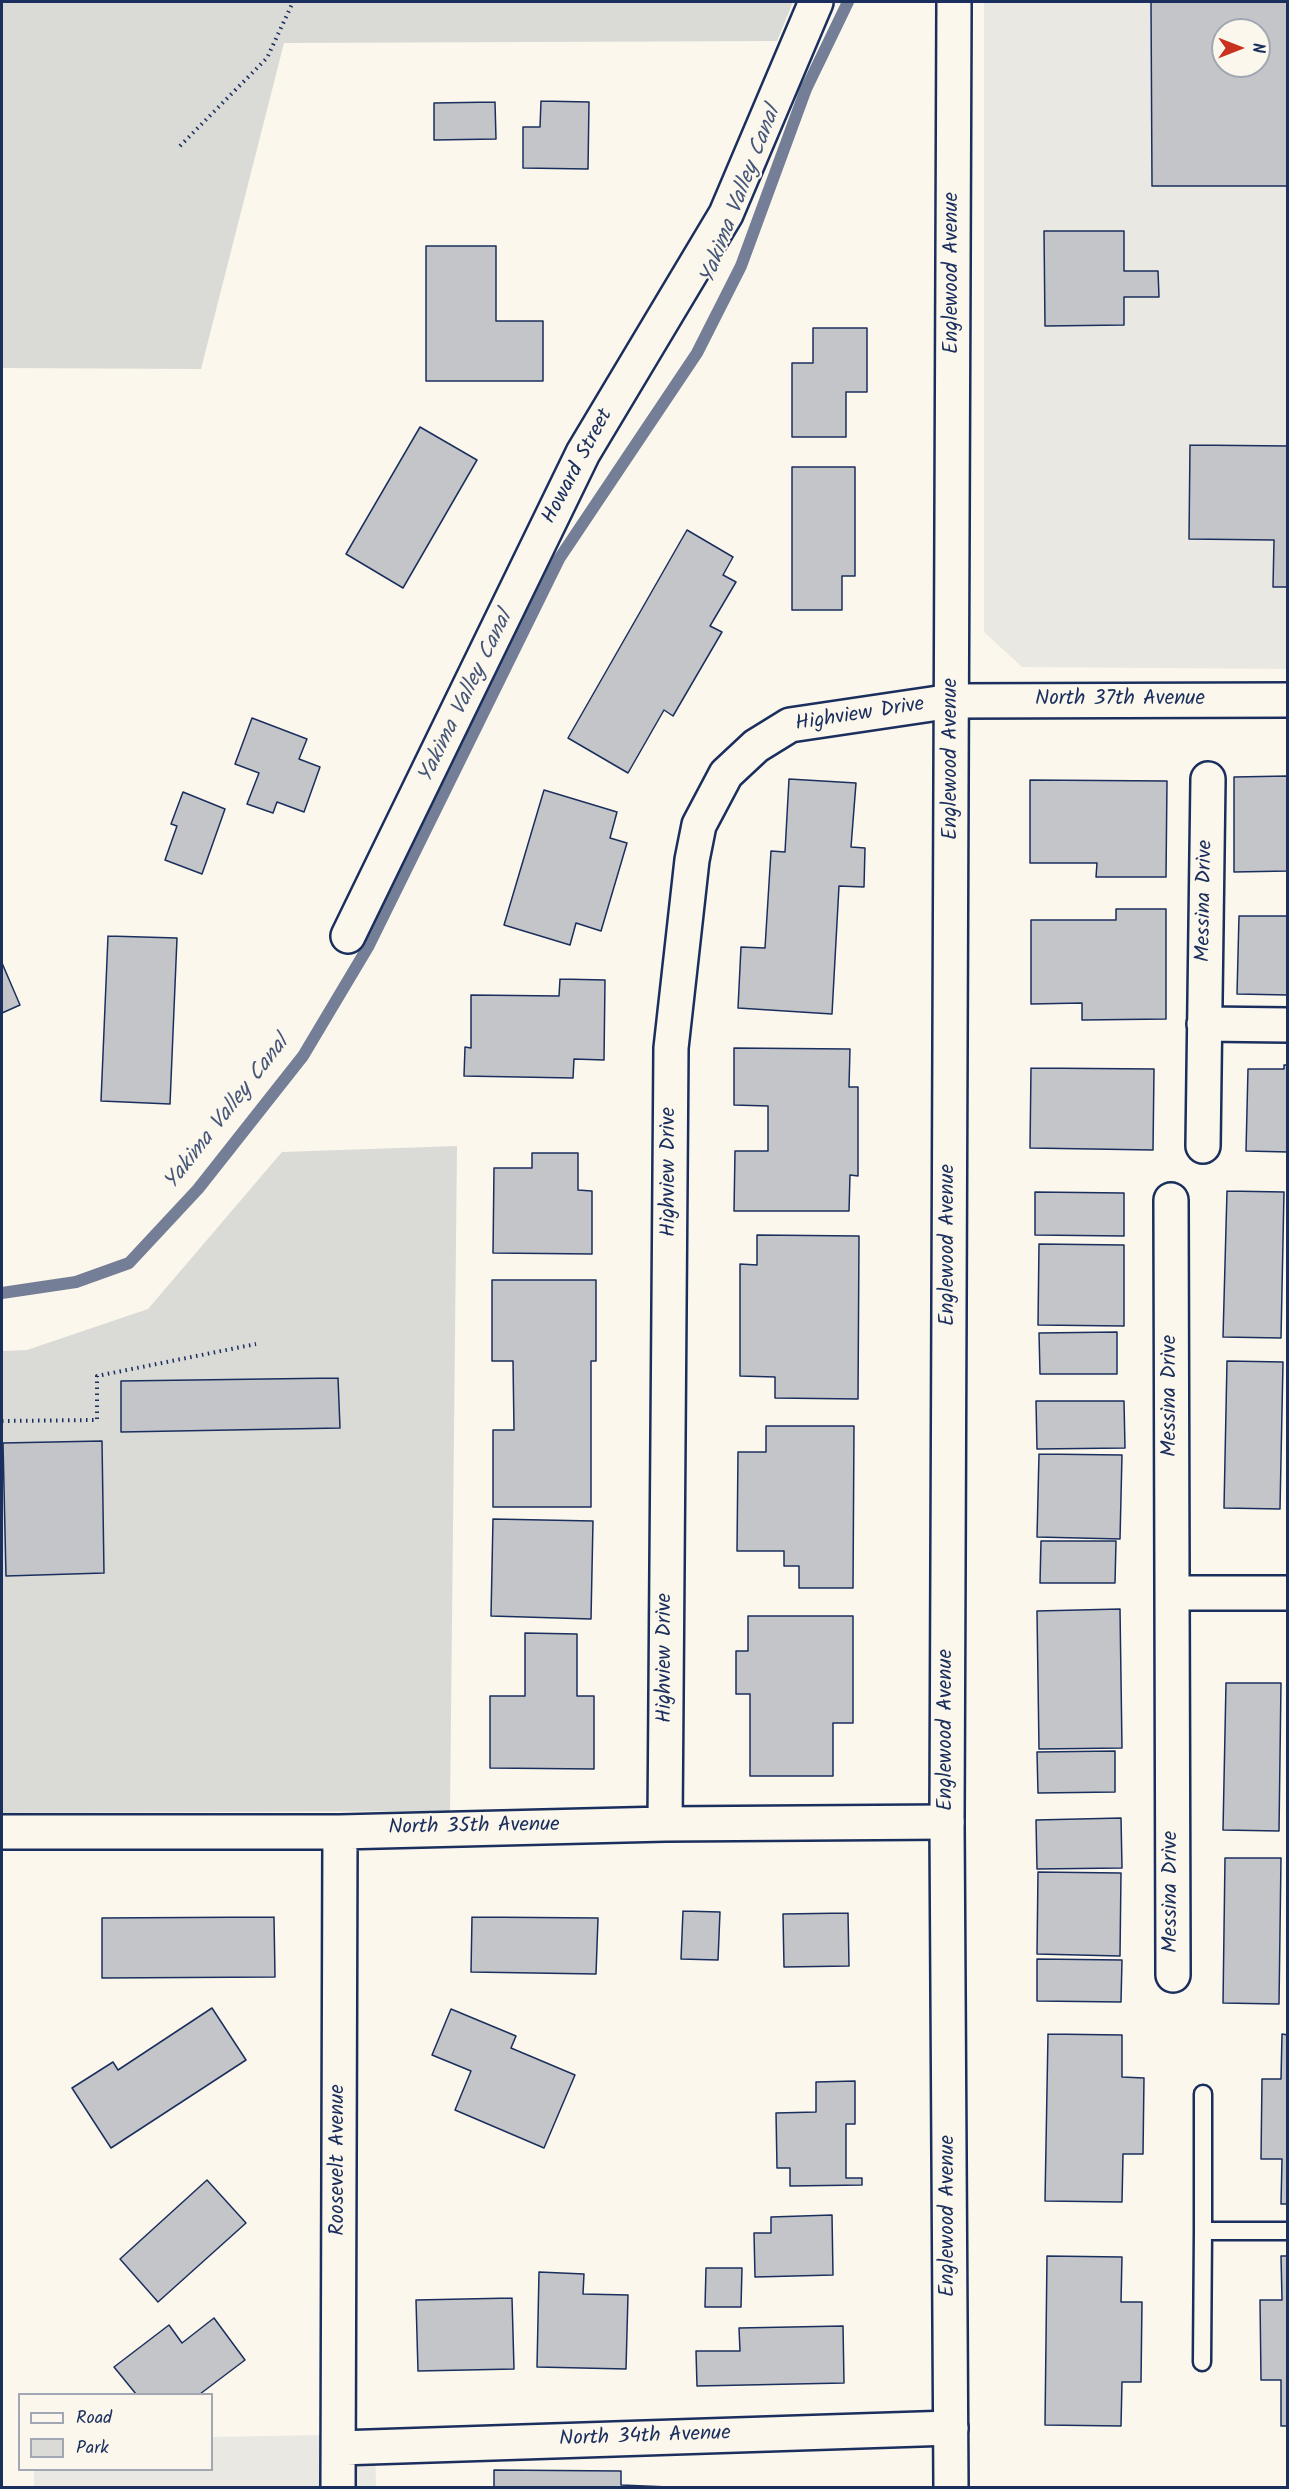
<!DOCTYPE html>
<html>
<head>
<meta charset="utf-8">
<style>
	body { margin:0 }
	#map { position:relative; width:1289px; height:2489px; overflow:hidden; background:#fbf7ec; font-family:Kalam,sans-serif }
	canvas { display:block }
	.frame { position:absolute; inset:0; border:3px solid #1b2f5e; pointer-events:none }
	.legend { position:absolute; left:18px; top:2393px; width:195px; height:78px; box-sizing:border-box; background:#fbf7ec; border:2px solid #a1a7b3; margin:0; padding:8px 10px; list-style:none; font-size:18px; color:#1b2f5e }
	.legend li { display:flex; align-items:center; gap:12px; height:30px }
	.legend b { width:30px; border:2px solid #a1a7b3 }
	.north { position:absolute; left:1211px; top:18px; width:60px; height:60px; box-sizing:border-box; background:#fbf7ec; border:2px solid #a1a7b3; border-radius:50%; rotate:90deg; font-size:16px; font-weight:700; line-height:24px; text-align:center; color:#1b2f5e }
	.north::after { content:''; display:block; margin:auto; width:21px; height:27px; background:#c8321e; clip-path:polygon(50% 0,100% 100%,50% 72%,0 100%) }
</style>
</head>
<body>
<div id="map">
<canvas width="1289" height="2489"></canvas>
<div class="frame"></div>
<ul class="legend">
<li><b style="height:8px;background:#fbf7ec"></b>Road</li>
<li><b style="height:16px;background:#dadad7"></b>Park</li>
</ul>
<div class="north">N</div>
</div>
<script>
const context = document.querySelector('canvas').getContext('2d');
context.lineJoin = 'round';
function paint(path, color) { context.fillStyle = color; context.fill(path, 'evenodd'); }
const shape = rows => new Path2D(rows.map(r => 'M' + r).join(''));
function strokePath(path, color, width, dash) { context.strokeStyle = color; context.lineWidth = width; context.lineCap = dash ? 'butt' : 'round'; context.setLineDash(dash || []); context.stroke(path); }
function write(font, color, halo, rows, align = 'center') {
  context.font = font + ' Kalam,sans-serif'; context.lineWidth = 4.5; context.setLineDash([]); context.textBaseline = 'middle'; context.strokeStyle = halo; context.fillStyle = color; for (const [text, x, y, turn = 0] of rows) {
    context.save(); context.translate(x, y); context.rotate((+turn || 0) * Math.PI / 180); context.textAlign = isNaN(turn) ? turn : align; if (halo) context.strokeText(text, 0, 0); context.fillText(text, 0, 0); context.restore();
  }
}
paint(shape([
	[984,2,1287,2,1287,669,1022,667,984,632],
	[1223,30,1259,30,1259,66,1223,66],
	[375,2434,376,2487,34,2487,34,2470,212,2470,212,2437]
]), '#eae8e2');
paint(shape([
	[2,2,793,2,777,41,284,43,201,369,2,368],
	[457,1146,450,1811,2,1813,2,1351,27,1350,148,1309,282,1152]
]), '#dadad7');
strokePath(shape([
	[2,1293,76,1282,129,1263,198,1189,303,1056,368,947,559,559,697,353,741,266,806,89,848,2]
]), '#747e96', 12);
const building = shape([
	[1151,2,1288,2,1288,186,1152,186,1151,2],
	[1223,30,1259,30,1259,66,1223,66,1223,30],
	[541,101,589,102,588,169,523,168,523,127,540,127,541,101],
	[495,102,496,139,434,140,434,103,495,102],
	[1044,231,1124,231,1124,271,1158,271,1159,297,1124,297,1124,325,1045,326,1044,231],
	[426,246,496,246,496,321,543,321,543,381,426,381,426,246],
	[813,328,867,328,867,392,846,392,846,437,792,437,792,363,813,363,813,328],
	[420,427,477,460,403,588,346,554,420,427],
	[1190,445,1288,446,1288,587,1273,587,1274,540,1189,539,1190,445],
	[792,467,855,467,855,576,842,576,842,610,792,610,792,467],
	[687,530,733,557,723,575,736,582,710,626,722,632,673,716,664,710,628,773,568,738,687,530],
	[252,718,307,739,299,759,320,767,304,812,277,802,273,813,247,804,259,773,235,764,252,718],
	[1288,776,1288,871,1234,872,1234,777,1288,776],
	[789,779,856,783,851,847,865,848,864,887,839,886,832,1014,738,1008,741,947,765,948,771,851,785,852,789,779],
	[1030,780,1167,781,1166,877,1096,877,1097,863,1030,863,1030,780],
	[544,790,617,812,610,838,627,843,601,931,576,923,570,945,504,925,544,790],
	[183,792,225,809,202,874,165,860,177,826,171,824,183,792],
	[1116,909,1166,909,1166,1019,1082,1020,1082,1003,1031,1004,1031,920,1116,920,1116,909],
	[1239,916,1288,916,1288,995,1237,994,1239,916],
	[108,936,177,938,170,1104,101,1101,108,936],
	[2,963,20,1005,2,1013,2,963],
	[560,979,605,980,604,1060,574,1059,573,1078,464,1076,465,1047,471,1048,471,995,559,996,560,979],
	[734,1048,850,1049,849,1087,858,1087,858,1176,850,1175,849,1211,734,1211,735,1151,768,1151,768,1106,734,1105,734,1048],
	[1284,1065,1288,1065,1288,1152,1246,1151,1248,1069,1284,1069,1284,1065],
	[1031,1068,1154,1069,1153,1150,1030,1148,1031,1068],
	[532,1153,578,1153,578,1190,592,1191,592,1254,493,1253,494,1168,532,1168,532,1153],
	[1227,1191,1284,1192,1281,1338,1223,1337,1227,1191],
	[1035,1192,1124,1193,1124,1236,1035,1235,1035,1192],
	[757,1235,859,1236,858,1399,775,1398,775,1377,740,1376,740,1264,757,1265,757,1235],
	[1039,1244,1124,1245,1124,1326,1038,1325,1039,1244],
	[492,1280,596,1280,596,1361,591,1361,591,1507,493,1507,493,1430,514,1430,513,1361,492,1361,492,1280],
	[1117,1332,1117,1374,1040,1374,1039,1333,1117,1332],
	[1227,1361,1283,1362,1280,1509,1224,1508,1227,1361],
	[338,1378,340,1428,121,1432,121,1381,338,1378],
	[1036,1401,1124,1401,1125,1448,1037,1449,1036,1401],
	[766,1426,854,1426,853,1588,799,1588,799,1566,784,1566,784,1551,737,1551,738,1452,766,1452,766,1426],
	[102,1441,104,1573,6,1576,3,1443,102,1441],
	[1039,1454,1122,1455,1120,1539,1037,1537,1039,1454],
	[493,1519,593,1521,591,1619,491,1616,493,1519],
	[1041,1541,1116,1541,1115,1583,1040,1583,1041,1541],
	[1120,1609,1122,1748,1039,1749,1037,1611,1120,1609],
	[748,1616,853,1616,853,1723,833,1723,833,1776,750,1776,750,1694,736,1694,736,1651,748,1651,748,1616],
	[525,1633,577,1634,577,1696,594,1696,594,1769,490,1768,490,1696,525,1696,525,1633],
	[1226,1683,1281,1683,1279,1831,1223,1830,1226,1683],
	[1115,1751,1115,1792,1038,1793,1037,1752,1115,1751],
	[1121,1818,1122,1868,1037,1869,1036,1820,1121,1818],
	[1225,1858,1281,1858,1279,2004,1223,2003,1225,1858],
	[1038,1872,1121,1873,1120,1956,1037,1954,1038,1872],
	[683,1911,720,1912,718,1960,681,1959,683,1911],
	[848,1913,849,1966,784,1967,783,1914,848,1913],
	[274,1917,275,1977,102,1978,102,1918,274,1917],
	[472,1917,598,1918,596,1974,471,1972,472,1917],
	[1037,1959,1122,1960,1121,2002,1037,2001,1037,1959],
	[212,2008,246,2060,111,2148,72,2088,113,2062,118,2070,212,2008],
	[451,2009,516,2036,511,2048,575,2075,544,2148,455,2110,471,2071,432,2055,451,2009],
	[1048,2034,1122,2035,1122,2077,1144,2078,1143,2154,1123,2154,1122,2202,1045,2201,1048,2034],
	[1282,2034,1288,2035,1288,2204,1281,2204,1282,2159,1261,2159,1262,2079,1281,2079,1282,2034],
	[855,2081,855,2124,846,2124,846,2178,862,2178,862,2185,790,2186,790,2168,777,2168,776,2113,816,2112,816,2082,855,2081],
	[207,2180,246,2223,158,2302,120,2259,207,2180],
	[832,2215,833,2275,755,2277,754,2233,771,2233,771,2217,832,2215],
	[1047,2256,1122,2257,1121,2302,1142,2302,1141,2382,1122,2382,1121,2426,1045,2425,1047,2256],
	[1281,2256,1288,2256,1288,2426,1281,2426,1281,2380,1261,2380,1260,2300,1282,2300,1281,2256],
	[706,2268,742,2268,741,2307,705,2307,706,2268],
	[539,2272,584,2274,583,2294,628,2295,626,2369,537,2367,539,2272],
	[512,2298,514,2369,418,2371,416,2300,512,2298],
	[214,2318,245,2360,200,2394,136,2394,114,2367,169,2325,182,2343,214,2318],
	[843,2326,844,2383,697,2386,696,2351,740,2351,739,2328,843,2326],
	[494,2470,621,2471,621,2485,693,2488,494,2488,494,2470]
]);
paint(building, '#c3c5c9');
strokePath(building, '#1b2f5e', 1.5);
const service = shape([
	[1203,2094,1203,2231,1288,2231],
	[1202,2362,1203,2231]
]);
const minor = shape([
	[348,936,583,453,726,214,816,2],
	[1204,1024,1288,1025],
	[1203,1146,1208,779],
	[1171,1200,1173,1975],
	[1172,1593,1288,1593],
	[665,1824,671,1048,692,860,699,825,726,774,756,746,790,725,952,701,1288,700],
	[2,1832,340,1832,665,1824,947,1822],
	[339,2448,951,2428],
	[338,2488,340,1832]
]);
const tertiary = shape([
	[951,2488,947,1822,954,2]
]);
strokePath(service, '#1b2f5e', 21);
strokePath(minor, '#1b2f5e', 38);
strokePath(tertiary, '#1b2f5e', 38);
strokePath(shape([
	[180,146,267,58,293,2],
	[2,1421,97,1420,97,1376,256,1344]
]), '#1b2f5e', 4, [1.5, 4.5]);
strokePath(service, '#fbf7ec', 16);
strokePath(minor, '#fbf7ec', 33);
strokePath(tertiary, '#fbf7ec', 33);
write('21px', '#1b2f5e', '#fbf7ec', [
	["Englewood Avenue",953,273,-90],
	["Howard Street",579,467,-62],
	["North 37th Avenue",1120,700],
	["Highview Drive",860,716,-9],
	["Englewood Avenue",952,759,-90],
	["Messina Drive",1206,901,-89],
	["Highview Drive",670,1172,-90],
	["Englewood Avenue",949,1245,-90],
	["Messina Drive",1171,1396,-90],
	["Highview Drive",666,1658,-90],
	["Englewood Avenue",947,1730,-90],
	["North 35th Avenue",474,1828,-1],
	["Messina Drive",1172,1892,-90],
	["Roosevelt Avenue",339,2160,-90],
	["Englewood Avenue",949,2216,-90],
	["North 34th Avenue",645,2438,-2]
]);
write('italic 22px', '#47577a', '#fbf7ec', [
	["Yakima Valley Canal",742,196,-69],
	["Yakima Valley Canal",467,698,-64],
	["Yakima Valley Canal",228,1114,-52]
]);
</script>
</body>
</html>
